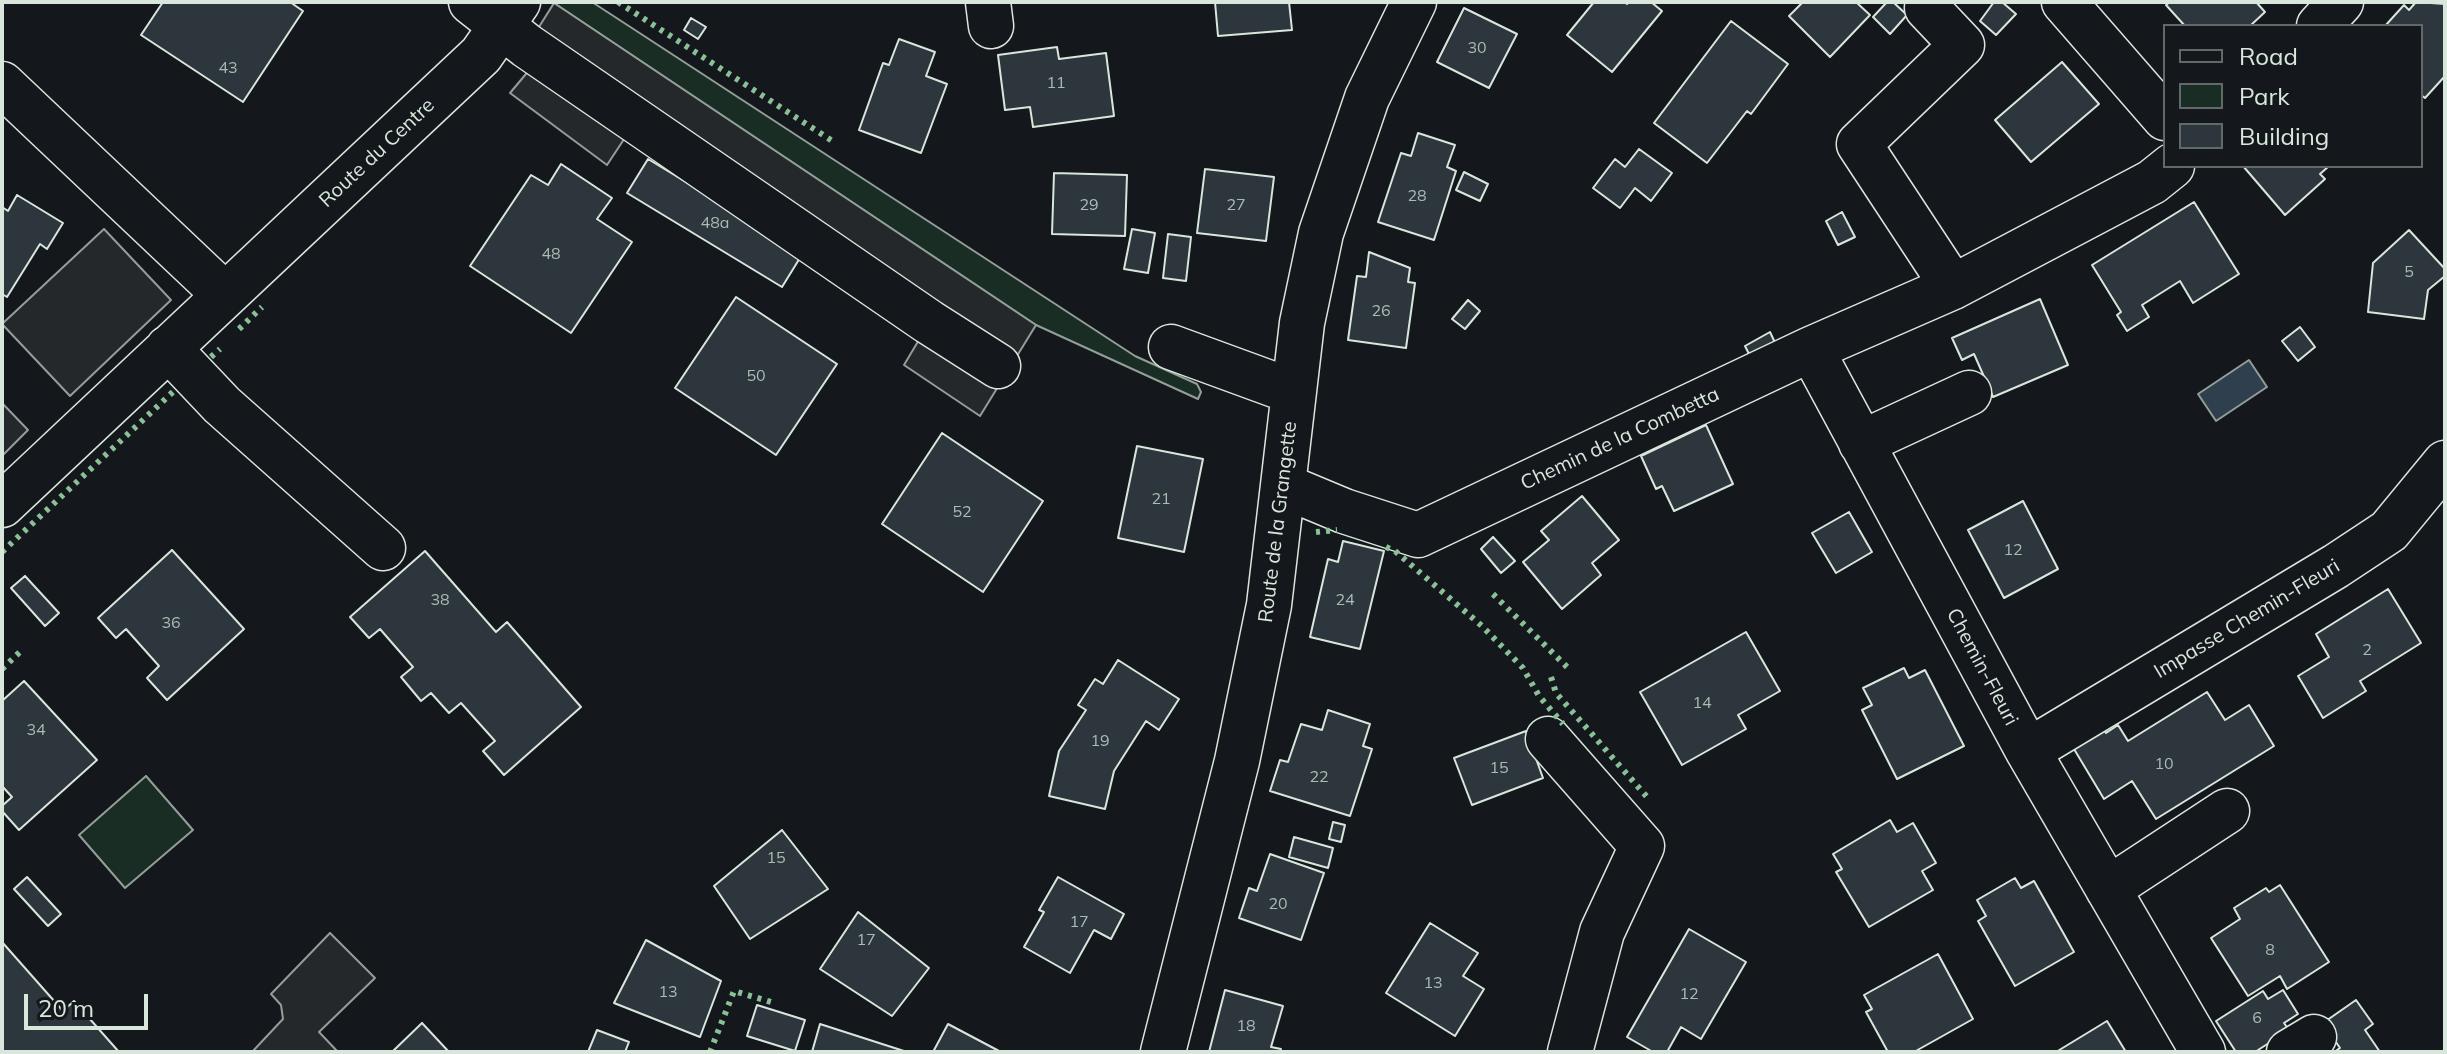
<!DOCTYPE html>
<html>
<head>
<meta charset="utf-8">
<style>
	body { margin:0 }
	#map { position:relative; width:2447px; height:1054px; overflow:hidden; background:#14181c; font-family:Mulish,sans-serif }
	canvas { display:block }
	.frame { position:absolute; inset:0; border:4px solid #d8e6dc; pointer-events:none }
	.legend { position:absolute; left:2163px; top:24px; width:260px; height:144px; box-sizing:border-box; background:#14181c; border:2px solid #626a69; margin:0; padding:10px 14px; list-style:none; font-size:24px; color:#d8e6dc }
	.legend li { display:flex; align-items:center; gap:16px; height:40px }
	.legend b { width:40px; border:2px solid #626a69 }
	.scale { position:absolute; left:24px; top:994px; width:124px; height:36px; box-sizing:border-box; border:4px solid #d8e6dc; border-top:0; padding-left:10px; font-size:24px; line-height:28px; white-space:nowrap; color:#d8e6dc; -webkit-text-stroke:6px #14181c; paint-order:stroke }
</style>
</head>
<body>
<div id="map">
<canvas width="2447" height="1054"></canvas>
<div class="frame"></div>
<ul class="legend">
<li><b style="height:10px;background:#14181c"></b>Road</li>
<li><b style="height:22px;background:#1a2d24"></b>Park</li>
<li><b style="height:22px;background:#2c363c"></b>Building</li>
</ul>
<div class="scale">20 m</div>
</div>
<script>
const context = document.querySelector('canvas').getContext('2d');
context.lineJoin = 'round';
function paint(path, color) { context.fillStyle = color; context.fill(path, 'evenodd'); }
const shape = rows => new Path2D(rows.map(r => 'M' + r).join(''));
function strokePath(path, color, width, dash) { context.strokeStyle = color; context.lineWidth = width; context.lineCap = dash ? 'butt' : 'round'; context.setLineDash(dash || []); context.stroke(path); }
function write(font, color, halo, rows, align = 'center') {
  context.font = font + ' Mulish,sans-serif'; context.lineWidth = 6; context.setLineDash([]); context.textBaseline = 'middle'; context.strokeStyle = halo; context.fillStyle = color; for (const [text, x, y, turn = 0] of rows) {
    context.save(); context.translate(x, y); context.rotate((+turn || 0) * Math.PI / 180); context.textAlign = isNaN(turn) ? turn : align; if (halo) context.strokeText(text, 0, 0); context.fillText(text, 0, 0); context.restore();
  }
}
const green = shape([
	[592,2,1135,356,1197,384,1201,392,1198,399,1036,325,554,3,592,2],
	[146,776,193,830,125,888,79,835,146,776]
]);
paint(green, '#1a2d24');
strokePath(green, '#939e99', 2);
const parking = shape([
	[554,3,1036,325,980,416,904,365,929,323,636,121,607,165,510,93,541,56,527,46,554,3],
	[104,229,171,300,70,396,2,324,104,229],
	[2,403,28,430,2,456,2,403],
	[330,933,375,978,319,1032,338,1052,252,1052,283,1019,281,1005,271,994,330,933]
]);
paint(parking, '#24282b');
strokePath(parking, '#939e99', 2);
const water = shape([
	[2249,360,2267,387,2216,421,2198,394,2249,360]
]);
paint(water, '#2f3f4d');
strokePath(water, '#939e99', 2);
const building = shape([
	[163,2,290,2,303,11,243,102,141,35,163,2],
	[1215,2,1289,2,1292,30,1218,36,1215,2],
	[1594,2,1625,2,1627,4,1629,2,1651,2,1662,11,1612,72,1567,35,1594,2],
	[1803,2,1856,2,1870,15,1830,57,1789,16,1803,2],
	[1887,2,1893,2,1907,15,1890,34,1873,17,1887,2],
	[1994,2,2002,2,2016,14,1996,35,1980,21,1994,2],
	[2170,2,2256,2,2265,12,2250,26,2185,26,2166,5,2170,2],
	[2416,2,2445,4,2445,76,2425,98,2421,95,2421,26,2385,26,2404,5,2409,10,2416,2],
	[1464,8,1517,34,1489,88,1437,62,1464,8],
	[691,18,706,27,698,39,684,30,691,18],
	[1731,21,1788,64,1751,114,1747,111,1707,163,1654,123,1731,21],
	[899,39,935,52,926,76,947,84,921,153,859,130,883,63,889,65,899,39],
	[1057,47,1059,59,1106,53,1114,116,1033,127,1030,107,1005,110,998,55,1057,47],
	[2062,62,2099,104,2031,162,1995,120,2062,62],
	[1418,133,1455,145,1447,167,1456,171,1434,240,1378,222,1401,153,1411,156,1418,133],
	[1639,149,1672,173,1651,201,1635,188,1620,208,1593,188,1615,159,1625,167,1639,149],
	[648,159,803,253,782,287,627,193,648,159],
	[561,164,612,198,597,219,632,242,571,333,470,266,531,175,548,185,561,164],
	[2243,166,2329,166,2320,174,2325,179,2285,215,2243,166],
	[1205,169,1274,177,1266,241,1197,233,1205,169],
	[1464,172,1488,184,1480,201,1456,190,1464,172],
	[1054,173,1127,175,1125,236,1052,234,1054,173],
	[17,195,63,223,47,249,40,244,7,297,2,294,2,207,8,211,17,195],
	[2194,202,2239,274,2193,303,2180,281,2142,305,2149,317,2127,331,2117,315,2121,312,2092,265,2194,202],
	[1842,212,1855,237,1838,245,1826,221,1842,212],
	[1132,229,1155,233,1148,273,1124,269,1132,229],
	[2409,230,2445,269,2445,276,2428,290,2424,319,2368,312,2373,263,2409,230],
	[1168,234,1191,237,1186,281,1163,278,1168,234],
	[1369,252,1410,268,1408,282,1415,283,1406,348,1348,340,1357,276,1366,277,1369,252],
	[736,297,837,364,776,455,675,388,736,297],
	[2040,299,2068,365,1993,397,1974,354,1962,360,1952,338,2040,299],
	[1468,300,1480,311,1465,329,1452,319,1468,300],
	[2300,327,2315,347,2298,361,2282,341,2300,327],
	[1770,332,1777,347,1752,360,1745,346,1770,332],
	[1706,425,1733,484,1674,511,1662,486,1656,489,1641,456,1706,425],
	[942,433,1043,501,983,592,882,524,942,433],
	[1137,446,1203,459,1184,552,1118,538,1137,446],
	[1582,496,1619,540,1592,563,1601,575,1562,609,1523,562,1549,540,1541,531,1582,496],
	[2023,501,2058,569,2004,598,1968,530,2023,501],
	[1849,512,1872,552,1836,573,1812,533,1849,512],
	[1493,537,1515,561,1501,573,1481,549,1493,537],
	[1343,541,1384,551,1360,649,1310,637,1328,559,1338,562,1343,541],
	[172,550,244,629,167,700,147,678,159,666,126,629,116,638,98,618,172,550],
	[425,551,496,632,507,622,581,707,504,775,483,751,495,741,461,703,449,713,431,693,421,701,401,677,413,667,380,629,369,638,350,617,425,551],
	[25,576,59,613,45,626,11,588,25,576],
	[2388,589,2421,643,2360,681,2366,691,2323,718,2298,676,2329,657,2316,634,2388,589],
	[1746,632,1780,691,1738,715,1746,729,1682,765,1640,692,1746,632],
	[1118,660,1179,699,1159,730,1146,721,1114,771,1105,809,1049,796,1059,751,1086,710,1078,705,1095,679,1103,684,1118,660],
	[1904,668,1909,678,1925,670,1964,746,1897,779,1862,710,1872,705,1863,688,1904,668],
	[24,681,97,760,19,830,2,811,2,806,12,797,2,786,2,701,24,681],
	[2207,692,2225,720,2249,705,2274,746,2156,819,2132,781,2104,799,2071,744,2101,725,2106,733,2118,725,2128,741,2207,692],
	[1328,710,1370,724,1363,746,1372,749,1350,816,1270,791,1280,760,1288,762,1301,724,1322,730,1328,710],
	[1526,731,1543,778,1472,805,1454,758,1526,731],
	[1890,820,1897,832,1913,823,1936,863,1922,871,1933,890,1869,927,1836,872,1842,869,1833,854,1890,820],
	[1333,822,1345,825,1341,842,1329,839,1333,822],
	[782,830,828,889,750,939,714,886,782,830],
	[1294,837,1333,848,1328,868,1289,857,1294,837],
	[1270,854,1324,873,1301,940,1239,918,1249,888,1257,891,1270,854],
	[27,877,61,914,48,926,14,889,27,877],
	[1058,877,1124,914,1111,939,1094,930,1070,973,1024,947,1044,912,1039,910,1058,877],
	[2015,878,2021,888,2034,881,2074,952,2015,986,1978,921,1986,916,1977,900,2015,878],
	[2280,885,2329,962,2287,989,2280,976,2248,996,2211,938,2240,919,2234,908,2266,888,2269,892,2280,885],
	[858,912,929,968,892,1016,820,969,858,912],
	[1430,923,1478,953,1463,976,1484,989,1455,1036,1386,993,1430,923],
	[1689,929,1746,962,1701,1039,1681,1027,1667,1052,1653,1052,1627,1037,1689,929],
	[646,940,721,981,700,1037,614,1003,646,940],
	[2,942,63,1011,74,1001,119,1052,2,1052,2,942],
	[1938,954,1973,1019,1914,1052,1888,1052,1866,1012,1872,1009,1864,995,1938,954],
	[1225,990,1283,1006,1271,1047,1281,1049,1280,1052,1209,1052,1225,990],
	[2283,990,2298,1014,2284,1023,2289,1030,2255,1052,2236,1052,2216,1021,2263,991,2268,999,2283,990],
	[2356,1000,2373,1024,2365,1030,2380,1052,2334,1052,2340,1048,2323,1023,2356,1000],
	[757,1005,805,1020,795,1051,747,1036,757,1005],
	[2107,1021,2126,1052,2056,1052,2107,1021],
	[422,1023,449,1052,392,1052,422,1023],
	[820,1024,907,1052,812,1052,820,1024],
	[948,1024,999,1051,999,1052,933,1052,948,1024],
	[597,1030,629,1042,625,1052,588,1052,597,1030]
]);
paint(building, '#2c363c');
strokePath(building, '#d8e6dc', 2);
const minor = shape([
	[471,2,527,46,929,322,998,366],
	[988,2,991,26],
	[2064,2,2165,118],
	[1927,8,1962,45,1859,144,1953,287],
	[2319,26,2341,2],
	[2,84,225,295],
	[1171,347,1294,392],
	[168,348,222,405,383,548],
	[1811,349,2028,751,2203,1052],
	[1861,443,1969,393],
	[1284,486,1344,511,1418,535,1811,349,1953,287,2152,182,2172,166],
	[2,505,481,55,518,2],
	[1548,739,1642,846,1602,932,1570,1052],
	[2028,751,2336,566,2389,531,2445,463],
	[2108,889,2227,811],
	[1163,1052,1237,761,1269,605,1302,323,1321,233,1367,98,1414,2],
	[2289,1052,2314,1037]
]);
strokePath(minor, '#d8e6dc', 47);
strokePath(minor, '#14181c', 44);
strokePath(shape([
	[618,2,834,142],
	[239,329,262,307],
	[211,357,220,349],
	[1316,532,1337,530],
	[1386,547,1395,551,1482,626,1523,668,1539,696,1563,724],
	[2,552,176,389],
	[1493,594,1567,667],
	[2,669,23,649],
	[1551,677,1556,693,1647,797],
	[710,1052,734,991,771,1002]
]), '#8ac095', 6, [4, 6]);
write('16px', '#adbab4', null, [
	["30",1477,48],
	["43",228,68],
	["11",1056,83],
	["28",1417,196],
	["29",1089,205],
	["27",1236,205],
	["48a",715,223],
	["48",551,254],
	["5",2409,272],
	["26",1381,311],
	["50",756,376],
	["21",1161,499],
	["52",962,512],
	["12",2013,550],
	["38",440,600],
	["24",1345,600],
	["36",171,623],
	["2",2367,650],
	["14",1702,703],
	["34",36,730],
	["19",1100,741],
	["10",2164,764],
	["15",1499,768],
	["22",1319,777],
	["15",776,858],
	["20",1278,904],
	["17",1079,922],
	["17",866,940],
	["8",2270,950],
	["13",1433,983],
	["13",668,992],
	["12",1689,994],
	["6",2257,1018],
	["18",1246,1026]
]);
write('20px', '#d8e6dc', '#14181c', [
	["Route du Centre",377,153,-43],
	["Chemin de la Combetta",1620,439,-25],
	["Route de la Grangette",1278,522,-83],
	["Impasse Chemin-Fleuri",2247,619,-31],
	["Chemin-Fleuri",1982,667,62]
]);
</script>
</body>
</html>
